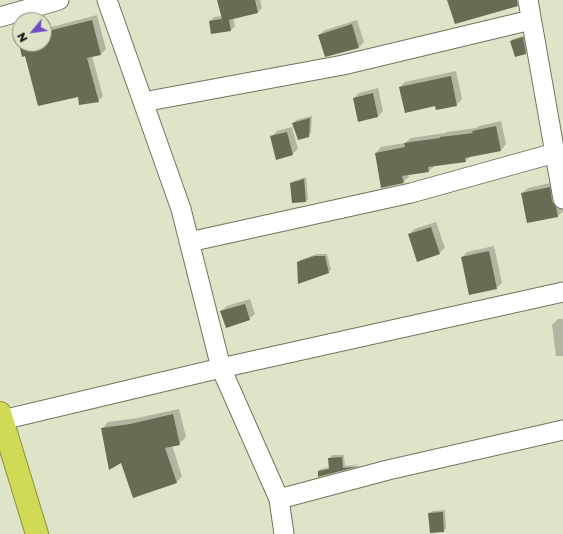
<!DOCTYPE html>
<html>
<head>
<meta charset="utf-8">
<style>
	body { margin:0 }
	#map { position:relative; width:563px; height:534px; overflow:hidden; background:#dfe3c8; font-family:Montserrat,sans-serif }
	canvas { display:block }
	.north { position:absolute; left:12px; top:12px; width:40px; height:40px; box-sizing:border-box; background:#dfe3c8; border:1px solid #8b8e7a; border-radius:50%; rotate:241deg; font-size:11px; font-weight:700; line-height:16px; text-align:center; color:#0d0f06 }
	.north::after { content:''; display:block; margin:auto; width:14px; height:18px; background:#724cc5; clip-path:polygon(50% 0,100% 100%,50% 72%,0 100%) }
</style>
</head>
<body>
<div id="map">
<canvas width="563" height="534"></canvas>
<div class="north">N</div>
</div>
<script>
const context = document.querySelector('canvas').getContext('2d');
context.lineJoin = 'round';
function paint(path, color) { context.fillStyle = color; context.fill(path, 'evenodd'); }
const shape = rows => new Path2D(rows.map(r => 'M' + r).join(''));
function strokePath(path, color, width, dash) { context.strokeStyle = color; context.lineWidth = width; context.lineCap = dash ? 'butt' : 'round'; context.setLineDash(dash || []); context.stroke(path); }
paint(shape([
	[218,0,260,0,262,8,258,12,233,18,235,26,231,30,210,21,214,17,222,16],
	[97,15,106,49,101,54,92,56,103,96,98,101,78,95,26,55,23,55,19,39,20,38,20,44,44,44,44,29],
	[357,20,364,42,359,47,319,35,325,30],
	[526,35,528,50,526,53,511,41,513,39],
	[456,71,462,99,456,105,436,105,400,87,405,82],
	[378,88,383,111,378,116,359,121,354,98,359,93],
	[312,116,311,133,309,136,294,123,296,120],
	[501,121,506,144,501,150,471,156,465,161,434,166,429,171,408,174,409,177,403,182,376,153,381,147,405,143,411,138,445,133,447,132,476,128,479,126],
	[292,127,298,149,292,154,272,136,277,131],
	[306,177,308,199,306,201,291,183,294,181],
	[555,182,562,202,563,211,558,216,528,222,522,193,528,188],
	[436,222,445,248,439,253,409,235,414,229],
	[494,246,502,283,496,288,462,257,467,252],
	[317,254,327,254,331,270,328,272,298,263,300,260],
	[250,299,255,314,249,319,221,311,227,306],
	[558,319,563,319,563,356,556,356,552,325],
	[179,409,186,437,179,444,172,445,182,476,176,483,122,462,102,429,108,422,137,418],
	[332,455,344,455,345,466,360,464,319,476,319,471,321,469,330,467,330,458],
	[445,510,446,528,444,531,429,514,432,511]
]), '#0003');
paint(shape([
	[217,0,255,0,258,13,229,20,231,31,211,34,209,21,222,19],
	[447,0,517,0,518,6,455,24],
	[92,20,101,55,87,58,99,102,79,105,78,97,38,106,25,56,22,57,18,39,20,38,20,44,44,44,44,32],
	[352,24,359,48,325,57,318,35],
	[523,37,526,54,515,57,510,41],
	[451,76,457,106,436,110,435,106,405,113,399,87],
	[373,93,378,117,358,122,353,98],
	[310,118,309,137,298,140,292,123],
	[496,126,501,151,465,158,466,162,428,167,429,172,402,176,404,183,381,188,375,153,405,147,404,143,440,138,440,137,473,133,472,131],
	[287,132,293,155,276,160,270,136],
	[304,179,306,202,292,203,290,183],
	[550,187,552,201,556,207,558,217,527,223,521,193],
	[431,227,440,254,417,262,408,234],
	[489,251,497,289,469,295,461,257],
	[314,256,325,256,329,273,298,284,297,262],
	[245,304,250,320,226,328,220,311],
	[173,414,180,445,165,448,177,483,133,498,121,463,109,470,101,428,130,424],
	[342,457,343,468,360,466,318,477,318,471,329,469,328,458],
	[443,512,444,532,430,533,428,513]
]), '#696c55');
const street = shape([
	[107,0,181,209,221,368,279,499,284,534],
	[528,0,563,199],
	[0,17,59,0],
	[143,102,343,65,531,20],
	[189,242,411,193,555,153],
	[2,420,221,368,563,292],
	[279,499,388,470,563,430]
]);
const highway = shape([
	[0,413,37,534]
]);
strokePath(street, '#71755c', 21);
strokePath(highway, '#8b933a', 24);
strokePath(street, '#fff', 19);
strokePath(highway, '#cfda56', 22);
</script>
</body>
</html>
